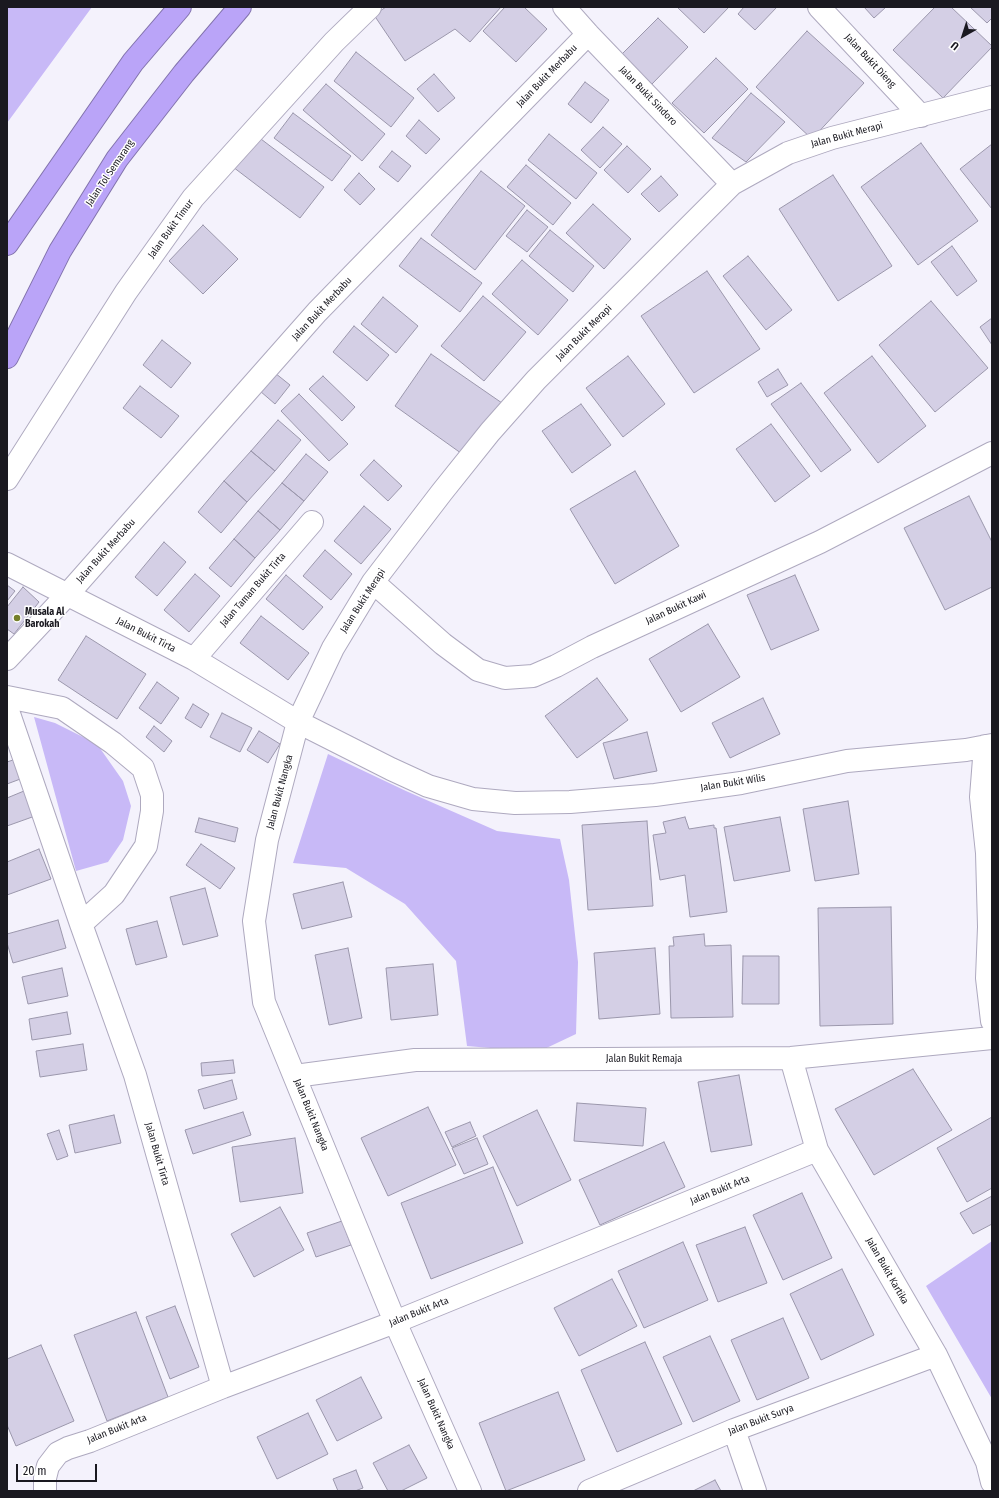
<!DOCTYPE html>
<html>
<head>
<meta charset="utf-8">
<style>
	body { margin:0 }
	#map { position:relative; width:999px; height:1498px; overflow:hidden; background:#f4f2fc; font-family:"Fira Sans Condensed",sans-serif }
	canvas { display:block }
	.frame { position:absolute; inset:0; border:8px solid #1a1920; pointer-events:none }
	.north { position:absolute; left:943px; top:16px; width:40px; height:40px; -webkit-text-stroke:3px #fff; paint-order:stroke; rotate:219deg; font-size:11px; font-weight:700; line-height:16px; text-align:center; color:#1a1920 }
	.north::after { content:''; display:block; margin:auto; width:14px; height:18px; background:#1a1920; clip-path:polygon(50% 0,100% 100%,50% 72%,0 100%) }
	.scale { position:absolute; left:16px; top:1464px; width:81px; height:18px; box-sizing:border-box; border:2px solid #1a1920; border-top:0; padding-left:5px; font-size:12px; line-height:14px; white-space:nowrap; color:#1a1920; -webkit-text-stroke:3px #fff; paint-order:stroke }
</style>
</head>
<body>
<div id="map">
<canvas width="999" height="1498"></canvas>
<div class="frame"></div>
<div class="north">U</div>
<div class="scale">20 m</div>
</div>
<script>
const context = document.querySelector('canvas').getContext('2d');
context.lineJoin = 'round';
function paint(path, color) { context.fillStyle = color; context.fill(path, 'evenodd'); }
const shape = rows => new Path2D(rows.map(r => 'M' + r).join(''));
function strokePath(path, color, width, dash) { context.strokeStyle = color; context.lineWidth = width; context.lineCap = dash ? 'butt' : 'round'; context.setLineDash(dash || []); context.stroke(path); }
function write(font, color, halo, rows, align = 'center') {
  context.font = font + ' "Fira Sans Condensed",sans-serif'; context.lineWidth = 3; context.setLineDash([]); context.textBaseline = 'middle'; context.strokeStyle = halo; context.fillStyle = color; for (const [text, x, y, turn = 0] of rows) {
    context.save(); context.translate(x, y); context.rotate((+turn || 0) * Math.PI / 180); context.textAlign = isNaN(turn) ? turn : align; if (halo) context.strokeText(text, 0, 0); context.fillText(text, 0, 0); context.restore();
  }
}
paint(shape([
	[7,7,92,7,7,123],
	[34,717,55,723,97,744,123,781,131,806,123,840,108,862,76,871],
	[328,754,406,791,497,831,560,839,569,880,578,962,576,1034,538,1052,467,1046,456,961,405,904,346,868,293,863],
	[992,1241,992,1399,926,1286]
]), '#c8b9f7');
const building = shape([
	[386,7,501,7,470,42,455,29,405,61,374,15,386,7],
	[505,7,524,7,547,29,516,62,483,31,505,7],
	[677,7,729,7,704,33,677,7],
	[744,7,777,7,755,30,738,14,744,7],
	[864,7,886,7,874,18,864,7],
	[935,7,951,7,992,46,992,47,943,98,893,50,935,7],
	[970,7,992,7,992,18,987,23,970,7],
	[658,18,688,47,652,84,622,54,658,18],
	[807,31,864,83,812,139,756,87,807,31],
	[356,52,414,98,391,127,334,81,356,52],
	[716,58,748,89,704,133,672,103,716,58],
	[434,74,455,98,438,112,417,89,434,74],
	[585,82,609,100,591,123,568,104,585,82],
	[326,84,385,134,362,161,303,110,326,84],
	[751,93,785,122,746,162,712,138,751,93],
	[293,113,351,156,332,181,274,138,293,113],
	[419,120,440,139,426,154,406,136,419,120],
	[603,127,622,144,600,168,581,150,603,127],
	[549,134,597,173,576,199,528,160,549,134],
	[257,136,324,187,300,218,233,167,257,136],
	[921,143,978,221,918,265,861,187,921,143],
	[992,144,992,209,960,169,992,144],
	[627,146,651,169,628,193,604,170,627,146],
	[392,151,411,166,398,182,379,167,392,151],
	[526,165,571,203,553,225,507,187,526,165],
	[481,171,525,206,475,270,431,235,481,171],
	[359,173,375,189,360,205,344,190,359,173],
	[833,175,892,266,838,301,779,209,833,175],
	[661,176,678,195,659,212,641,194,661,176],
	[593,204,631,239,604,269,566,233,593,204],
	[527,210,548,227,527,252,506,236,527,210],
	[203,225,238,259,203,294,169,261,203,225],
	[550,230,594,266,573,292,529,256,550,230],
	[421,238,482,283,460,312,399,266,421,238],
	[952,246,977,281,957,296,931,262,952,246],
	[748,256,792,310,766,330,723,276,748,256],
	[522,260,568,300,538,335,492,294,522,260],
	[707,271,760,349,694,393,641,316,707,271],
	[483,296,526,332,484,381,441,346,483,296],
	[383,297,418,326,396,353,361,324,383,297],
	[931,301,988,368,935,412,879,345,931,301],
	[992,318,992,345,980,327,992,318],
	[354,326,389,355,367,381,333,352,354,326],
	[162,340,191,363,171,388,143,365,162,340],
	[431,354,502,403,465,456,395,406,431,354],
	[628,356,665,404,623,437,586,388,628,356],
	[872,356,926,426,878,463,824,393,872,356],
	[778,369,788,385,767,397,758,382,778,369],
	[275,373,290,385,275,404,260,391,275,373],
	[323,376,355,407,342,421,309,389,323,376],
	[801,383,851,450,821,472,771,404,801,383],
	[140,386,179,416,161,438,123,408,140,386],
	[299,394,348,444,329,461,281,411,299,394],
	[581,404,611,445,572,473,542,431,581,404],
	[278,420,301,440,275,471,251,451,278,420],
	[771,424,810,476,775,502,736,449,771,424],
	[251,451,275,471,247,502,224,481,251,451],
	[306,454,328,472,304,501,282,483,306,454],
	[374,460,402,486,388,501,360,475,374,460],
	[635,471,679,546,615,584,570,509,635,471],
	[224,481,247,502,221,533,198,512,224,481],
	[282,483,304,501,280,530,258,511,282,483],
	[969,496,992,542,992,587,945,610,904,528,969,496],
	[364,506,391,529,361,564,334,541,364,506],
	[258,511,280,530,255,558,234,539,258,511],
	[234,539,255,558,231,587,209,568,234,539],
	[164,542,186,562,157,596,135,577,164,542],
	[325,550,352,574,331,600,303,576,325,550],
	[195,574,220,596,189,632,164,610,195,574],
	[286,575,323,607,303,630,266,599,286,575],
	[795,575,819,630,771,650,747,595,795,575],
	[7,585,15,591,7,601,7,585],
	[23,587,39,602,14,634,7,629,7,607,23,587],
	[261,616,309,653,288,680,240,643,261,616],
	[708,624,740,677,681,712,649,659,708,624],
	[86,636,146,674,117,719,58,680,86,636],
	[597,678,628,720,577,758,545,716,597,678],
	[157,682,179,698,161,724,139,708,157,682],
	[763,698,780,734,730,758,712,723,763,698],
	[193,704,209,714,201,728,185,718,193,704],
	[222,713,252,728,240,752,210,737,222,713],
	[154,726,172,741,164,752,146,737,154,726],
	[259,731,280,744,268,763,247,750,259,731],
	[647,732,657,771,614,779,603,743,647,732],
	[16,759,23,778,7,784,7,762,16,759],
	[24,791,35,816,7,826,7,798,24,791],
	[848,801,859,874,815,881,803,809,848,801],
	[685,817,689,829,714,825,714,828,716,828,727,912,690,917,685,875,660,880,653,835,666,833,663,822,685,817],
	[780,817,790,871,734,881,724,827,780,817],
	[199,818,238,828,235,842,195,832,199,818],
	[647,821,653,906,588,910,582,825,647,821],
	[201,844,235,868,220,889,186,865,201,844],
	[39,849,51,879,7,895,7,862,39,849],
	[343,882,352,917,302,929,293,894,343,882],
	[205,888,218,936,183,945,170,897,205,888],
	[891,907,893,1024,820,1026,818,908,891,907],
	[58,920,66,948,13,963,7,943,7,934,58,920],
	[157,921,167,957,136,965,126,929,157,921],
	[704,934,705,946,731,945,733,1017,671,1018,669,946,674,946,673,937,704,934],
	[348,948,362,1018,329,1025,315,955,348,948],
	[655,948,660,1014,599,1019,594,953,655,948],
	[743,956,779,956,779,1004,742,1004,743,956],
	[433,964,438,1015,391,1020,386,968,433,964],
	[62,968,68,996,28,1004,22,977,62,968],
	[67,1012,71,1034,32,1040,29,1019,67,1012],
	[83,1044,87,1070,40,1077,36,1051,83,1044],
	[233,1060,235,1073,202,1076,201,1063,233,1060],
	[913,1069,952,1130,874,1175,835,1109,913,1069],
	[739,1075,752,1145,711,1152,698,1082,739,1075],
	[232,1080,237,1099,204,1109,198,1090,232,1080],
	[577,1103,646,1108,643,1146,574,1141,577,1103],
	[428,1107,456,1165,388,1196,361,1138,428,1107],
	[537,1110,571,1180,517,1206,483,1136,537,1110],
	[243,1112,251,1135,193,1154,185,1130,243,1112],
	[114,1115,121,1143,75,1153,69,1125,114,1115],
	[992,1117,992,1188,967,1202,937,1148,992,1117],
	[470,1122,476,1136,452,1147,445,1132,470,1122],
	[59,1130,68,1156,57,1160,47,1134,59,1130],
	[295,1138,303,1193,240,1202,232,1147,295,1138],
	[477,1138,488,1164,464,1174,452,1148,477,1138],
	[664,1142,685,1187,600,1225,579,1180,664,1142],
	[493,1167,523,1243,431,1279,401,1203,493,1167],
	[802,1193,832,1258,783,1280,753,1215,802,1193],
	[992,1196,992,1224,973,1234,960,1213,992,1196],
	[280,1207,304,1250,254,1277,231,1234,280,1207],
	[342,1221,351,1245,316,1257,307,1233,342,1221],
	[745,1227,767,1283,718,1302,696,1245,745,1227],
	[683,1242,708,1300,644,1328,618,1271,683,1242],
	[842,1269,874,1335,821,1360,790,1294,842,1269],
	[612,1279,637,1326,579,1356,554,1308,612,1279],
	[175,1306,199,1367,170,1379,146,1317,175,1306],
	[136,1312,168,1397,107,1421,74,1335,136,1312],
	[783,1318,809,1378,757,1400,731,1340,783,1318],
	[710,1336,740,1401,693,1422,663,1357,710,1336],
	[645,1342,682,1424,617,1452,581,1370,645,1342],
	[41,1345,74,1421,16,1446,7,1425,7,1359,41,1345],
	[361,1377,382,1418,337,1441,316,1400,361,1377],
	[558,1392,585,1460,506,1491,479,1423,558,1392],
	[308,1413,328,1454,277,1479,257,1437,308,1413],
	[409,1445,427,1478,401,1491,388,1491,373,1463,409,1445],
	[356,1470,363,1488,355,1491,338,1491,333,1479,356,1470],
	[715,1480,721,1491,693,1491,715,1480]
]);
paint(building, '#d4cfe5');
strokePath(building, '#9b97ac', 1);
const minor = shape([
	[564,7,588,34,732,184],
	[819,7,921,116],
	[7,479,126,292,193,198,334,42,370,7],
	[7,564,194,659,298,722,391,769,428,786,473,799,515,803,570,802,655,795,741,783,847,761,966,750,992,745],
	[373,582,443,644,478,670,505,678,533,676,556,666,592,647,820,542,992,453],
	[7,659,67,595,317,312,588,34],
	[194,659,312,522],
	[7,697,62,708,113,743,143,768,152,795,152,811,146,846,114,894,81,924],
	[7,708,81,924,135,1075,223,1387],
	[985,746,981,797,987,853,989,927,987,978,992,1021],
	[791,1058,817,1150,936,1355,987,1462,992,1482],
	[295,1076,415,1060,791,1058,992,1038],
	[734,1430,755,1491],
	[45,1491,45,1478,48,1466,58,1453,68,1448,90,1441,223,1387,395,1322,817,1150],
	[470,1491,395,1322,264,1002,254,921,267,840,298,722,333,648,373,582,442,492,490,432,536,380,732,184,788,153,832,138,992,97],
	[589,1491,734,1430,936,1355]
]);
const motorway = shape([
	[7,244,133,62,180,7],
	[7,357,60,251,117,159,184,73,240,7]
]);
strokePath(minor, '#aea9bf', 24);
strokePath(motorway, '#8273ac', 24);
strokePath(minor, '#fff', 22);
strokePath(motorway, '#baa4f8', 22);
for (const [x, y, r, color] of [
	[17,618,4,"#757f2b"]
]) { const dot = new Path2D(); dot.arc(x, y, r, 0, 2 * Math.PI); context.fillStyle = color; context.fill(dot); strokePath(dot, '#fff', 1.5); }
write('10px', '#1a1920', '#fff', [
	["Jalan Bukit Dieng",870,61,47],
	["Jalan Bukit Merbabu",547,76,-46],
	["Jalan Bukit Sindoro",648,96,46],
	["Jalan Bukit Merapi",847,135,-15],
	["Jalan Tol Semarang",110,173,-56],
	["Jalan Bukit Timur",171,229,-54],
	["Jalan Bukit Merbabu",322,309,-47],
	["Jalan Bukit Merapi",584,333,-45],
	["Jalan Bukit Merbabu",106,551,-48],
	["Jalan Taman Bukit Tirta",253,590,-49],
	["Jalan Bukit Merapi",363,601,-57],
	["Jalan Bukit Kawi",676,608,-25],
	["Jalan Bukit Tirta",146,635,27],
	["Jalan Bukit Wilis",733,783,-9],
	["Jalan Bukit Nangka",280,792,-75],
	["Jalan Bukit Remaja",644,1059],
	["Jalan Bukit Nangka",311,1115,68],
	["Jalan Bukit Tirta",157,1154,74],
	["Jalan Bukit Arta",720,1190,-22],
	["Jalan Bukit Kartika",887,1271,60],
	["Jalan Bukit Arta",419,1312,-22],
	["Jalan Bukit Nangka",436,1414,66],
	["Jalan Bukit Surya",761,1420,-21],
	["Jalan Bukit Arta",117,1429,-22]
]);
write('bold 10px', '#1a1920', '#fff', [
	["Musala Al",25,612],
	["Barokah",25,624]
], 'left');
</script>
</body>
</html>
